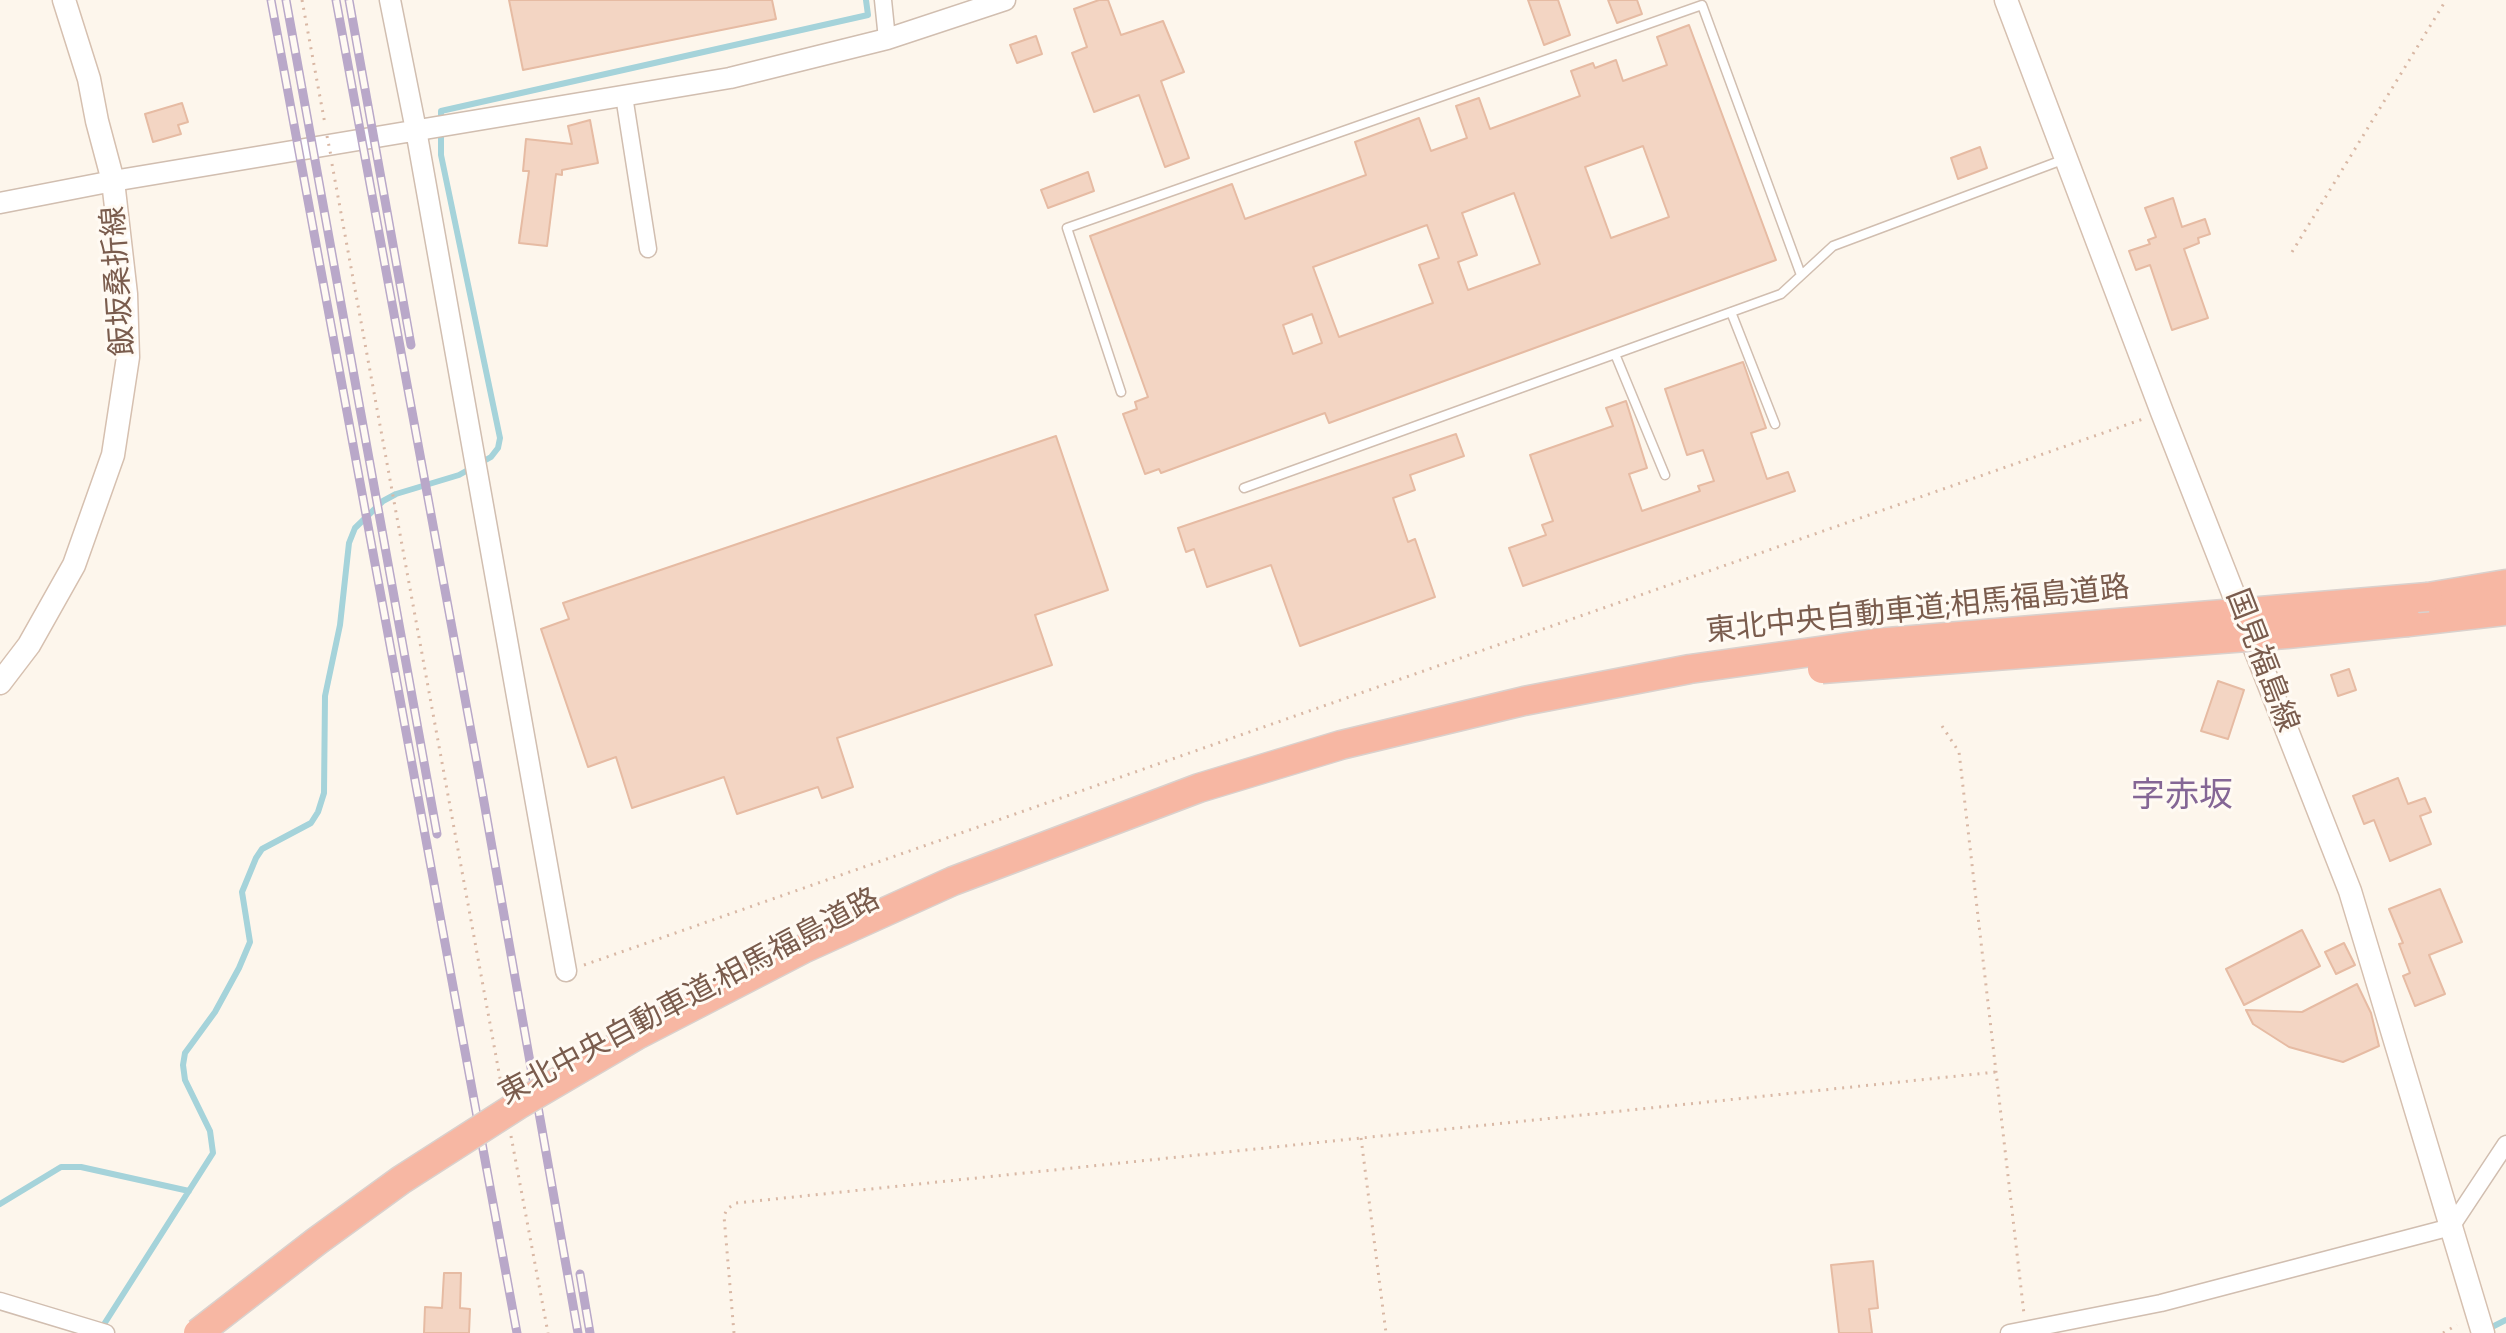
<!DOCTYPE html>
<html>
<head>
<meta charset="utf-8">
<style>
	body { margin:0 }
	canvas { display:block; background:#fdf6ec }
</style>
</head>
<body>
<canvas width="2506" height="1333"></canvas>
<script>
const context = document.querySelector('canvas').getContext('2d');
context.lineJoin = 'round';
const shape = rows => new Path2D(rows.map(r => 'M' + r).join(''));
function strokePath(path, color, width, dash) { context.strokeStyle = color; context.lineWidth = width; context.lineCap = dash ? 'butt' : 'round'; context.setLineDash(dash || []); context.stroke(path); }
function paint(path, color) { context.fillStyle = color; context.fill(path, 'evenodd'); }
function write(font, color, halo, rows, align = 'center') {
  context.font = font + ' "Sofia Sans Condensed","Noto Sans JP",sans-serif'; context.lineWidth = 6; context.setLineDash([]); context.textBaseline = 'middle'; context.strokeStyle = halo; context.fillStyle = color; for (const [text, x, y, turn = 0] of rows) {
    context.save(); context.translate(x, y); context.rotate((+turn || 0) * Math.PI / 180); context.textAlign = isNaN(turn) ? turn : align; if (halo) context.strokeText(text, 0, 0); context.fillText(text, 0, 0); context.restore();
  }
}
strokePath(shape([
	[0,1204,61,1167,81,1167,189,1191],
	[101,1329,213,1153,210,1131,185,1080,183,1065,185,1053,215,1012,239,968,250,942,242,892,256,858,262,849,311,823,318,812,324,793,325,696,340,625,349,543,355,528,383,501,396,494,459,475,491,457,498,448,500,438,441,155,441,111,868,15,866,0],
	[2488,1329,2506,1320]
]), '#a5d3da', 6);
const building = shape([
	[509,0,772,0,776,19,523,70,509,0],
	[1099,0,1108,0,1121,35,1163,21,1184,72,1161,81,1189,158,1165,167,1139,95,1094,112,1072,53,1087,47,1074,9,1099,0],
	[1528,0,1558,0,1570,35,1544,45,1528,0],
	[1608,0,1637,0,1642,14,1617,23,1608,0],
	[1689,25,1776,260,1329,423,1325,413,1161,473,1159,469,1145,474,1123,414,1137,409,1135,402,1148,397,1090,236,1232,184,1245,219,1366,175,1355,142,1419,118,1431,151,1467,138,1456,106,1479,98,1490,129,1580,96,1571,71,1593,63,1595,68,1616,60,1623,81,1667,65,1657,37,1689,25],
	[1643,146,1669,217,1611,238,1585,167,1643,146],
	[1514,193,1540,264,1468,290,1458,262,1477,255,1462,213,1514,193],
	[1427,225,1439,258,1419,265,1433,303,1339,337,1313,267,1427,225],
	[1312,314,1322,343,1293,354,1283,325,1312,314],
	[1036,36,1042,54,1017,63,1010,45,1036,36],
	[182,103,188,122,178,125,181,134,153,142,145,114,182,103],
	[590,120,598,163,562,170,562,175,556,174,547,246,519,243,529,171,523,171,526,139,572,144,568,126,590,120],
	[1980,147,1987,168,1958,179,1951,158,1980,147],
	[1088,172,1094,191,1048,208,1041,190,1088,172],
	[2173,198,2182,227,2205,219,2210,234,2198,238,2199,243,2184,249,2208,318,2172,330,2150,265,2136,270,2129,251,2150,244,2148,240,2156,237,2145,208,2173,198],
	[1743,362,1766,428,1751,433,1767,479,1788,472,1795,491,1523,586,1509,548,1546,535,1542,525,1553,521,1530,455,1613,426,1606,408,1626,401,1647,468,1629,474,1642,511,1700,491,1698,486,1714,481,1703,450,1687,455,1665,389,1743,362],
	[1456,434,1464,456,1410,475,1415,490,1393,498,1408,542,1415,539,1435,597,1300,646,1271,565,1207,587,1194,549,1186,552,1178,528,1456,434],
	[1056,436,1108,590,1035,615,1052,665,837,738,853,787,822,798,818,787,737,814,724,777,632,808,616,757,588,767,541,629,569,619,563,603,1056,436],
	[2349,669,2356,690,2338,696,2331,675,2349,669],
	[2218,681,2244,690,2228,739,2201,731,2218,681],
	[2398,778,2408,804,2425,798,2431,812,2420,816,2431,844,2390,861,2374,820,2364,824,2353,796,2398,778],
	[2440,889,2462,942,2429,955,2445,994,2415,1006,2403,976,2410,973,2399,944,2403,943,2389,909,2440,889],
	[2302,930,2320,966,2244,1005,2226,969,2302,930],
	[2344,943,2355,965,2336,974,2325,952,2344,943],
	[2357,984,2371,1013,2379,1046,2343,1062,2289,1047,2253,1024,2246,1010,2302,1012,2357,984],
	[1873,1261,1878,1308,1869,1309,1872,1333,1839,1333,1831,1265,1873,1261],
	[444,1273,461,1273,460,1308,470,1309,469,1333,424,1333,425,1307,442,1308,444,1273]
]);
paint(building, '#f3d5c3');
strokePath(building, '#e6bba3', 2);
const service = shape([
	[1731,312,1775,424],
	[1615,354,1665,475],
	[1121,392,1067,228,1702,5,1801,275],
	[1244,488,1781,294,1833,246,2065,159]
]);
const minor = shape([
	[883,0,887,39],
	[624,96,648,249],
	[0,1301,106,1333],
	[2009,1333,2161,1303,2451,1227,2506,1144]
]);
const tertiary = shape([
	[390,0,416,130,566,971],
	[0,203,113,181,730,78,887,39,1005,0]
]);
const secondary = shape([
	[2006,0,2162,412,2350,891,2483,1333],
	[0,683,29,645,74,565,113,455,128,357,126,294,113,181,97,121,89,79,64,0]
]);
const motorway = shape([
	[2428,597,2506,584],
	[2408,622,2506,611]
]);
strokePath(service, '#d1beb0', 11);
strokePath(minor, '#d1beb0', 19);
strokePath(tertiary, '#d1beb0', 23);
strokePath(secondary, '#d6c0b0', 25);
strokePath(motorway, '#dad1cd', 31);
strokePath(shape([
	[302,0,325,124],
	[332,164,502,1089],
	[2292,252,2446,0],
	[1942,726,1959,752,2024,1314],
	[584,965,2143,419],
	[511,1136,548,1333],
	[1361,1138,1386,1333],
	[734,1333,724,1216,727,1209,736,1203,1996,1072],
	[2443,1333,2457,1325]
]), '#d9b8a5', 3, [2, 6]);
strokePath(service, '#fff', 8);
strokePath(minor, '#fff', 16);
strokePath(tertiary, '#fff', 20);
strokePath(secondary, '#fff', 22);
strokePath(motorway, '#f7b7a3', 28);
const rail = shape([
	[271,0,517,1333],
	[286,0,437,834],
	[336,0,481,785,578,1333],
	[349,0,411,345],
	[580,1274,590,1333]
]);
strokePath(rail, '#b9a8c9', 9);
strokePath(rail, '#fffaf3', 6, [18]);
const motorwayBridge = shape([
	[1822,669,2287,634,2408,622],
	[198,1333,317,1241,401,1180,518,1105,639,1034,803,949,953,881,1199,788,1341,745,1524,701,1690,669,1876,643,2428,597]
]);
strokePath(motorwayBridge, '#dad1cd', 31, []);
strokePath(shape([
	[327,136,331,156]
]), '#d9b8a5', 3, [2, 6]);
strokePath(motorwayBridge, '#f7b7a3', 28);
write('30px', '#7a5c4d', '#fffaf3', [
	["飯坂桑折線",120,281,-94],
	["東北中央自動車道;相馬福島道路",1918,611,-6],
	["国見福島線",2261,661,69],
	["東北中央自動車道;相馬福島道路",690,998,-28]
]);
write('34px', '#846695', '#fffaf3', [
	["字赤坂",2182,797]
]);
</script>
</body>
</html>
